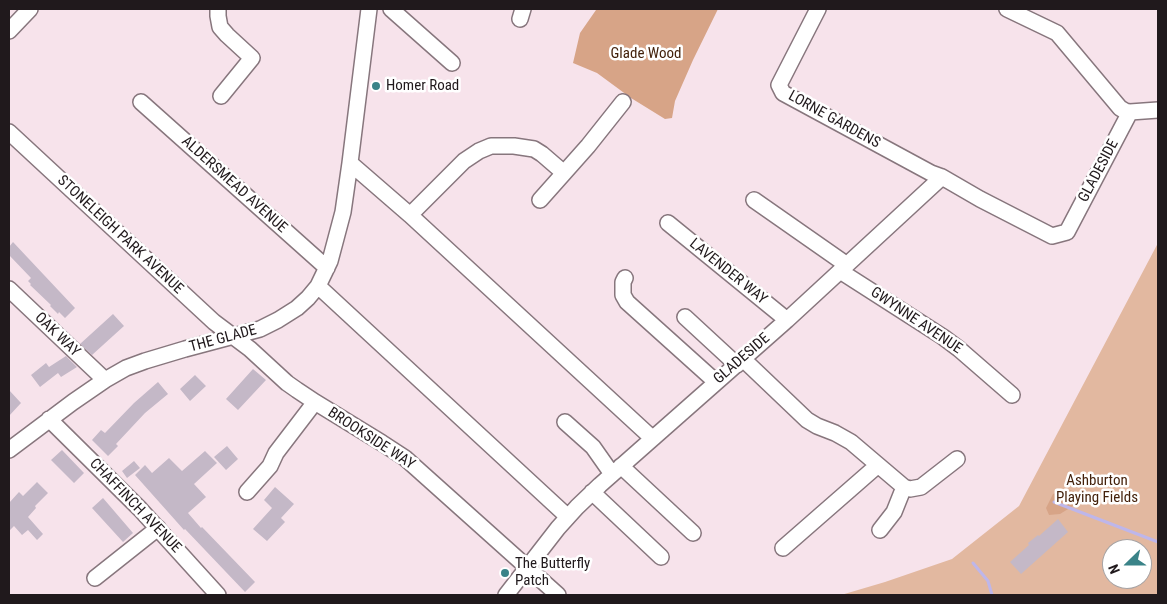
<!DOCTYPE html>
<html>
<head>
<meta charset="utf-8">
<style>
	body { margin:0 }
	#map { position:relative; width:1167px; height:604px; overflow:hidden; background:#f7e3eb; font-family:"Roboto Condensed",sans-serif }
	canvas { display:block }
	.frame { position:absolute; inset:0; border:10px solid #20191c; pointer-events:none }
	.north { position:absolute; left:1102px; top:539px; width:50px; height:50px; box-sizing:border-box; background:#fff; border:1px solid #a6a3a4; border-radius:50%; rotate:248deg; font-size:14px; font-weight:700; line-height:20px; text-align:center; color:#20191c }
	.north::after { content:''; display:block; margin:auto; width:18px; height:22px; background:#3a8388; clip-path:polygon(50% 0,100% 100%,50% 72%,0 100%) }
</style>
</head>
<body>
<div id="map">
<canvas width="1167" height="604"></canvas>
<div class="frame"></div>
<div class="north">N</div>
</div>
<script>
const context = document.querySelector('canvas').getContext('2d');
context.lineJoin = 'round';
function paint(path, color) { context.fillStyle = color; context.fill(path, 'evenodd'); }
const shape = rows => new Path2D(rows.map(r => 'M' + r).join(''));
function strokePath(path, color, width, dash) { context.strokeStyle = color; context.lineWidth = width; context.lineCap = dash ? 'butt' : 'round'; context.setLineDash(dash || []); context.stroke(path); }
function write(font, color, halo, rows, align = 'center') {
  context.font = font + ' "Roboto Condensed",sans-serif'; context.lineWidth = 5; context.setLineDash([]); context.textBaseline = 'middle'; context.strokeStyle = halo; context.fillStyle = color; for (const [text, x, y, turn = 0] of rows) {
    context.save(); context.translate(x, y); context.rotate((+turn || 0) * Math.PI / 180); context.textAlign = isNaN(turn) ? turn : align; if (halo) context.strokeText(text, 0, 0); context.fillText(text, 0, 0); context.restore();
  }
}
paint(shape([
	[1158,243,1158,595,841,595,885,582,952,559,1019,506],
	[1112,549,1142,549,1142,579,1112,579]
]), '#e2b8a0');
paint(shape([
	[594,9,718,9,693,60,675,101,672,118,665,119,631,98,597,73,573,63,580,33,596,10],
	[1067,489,1079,493,1081,501,1060,514,1049,515,1046,508,1053,494]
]), '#d7a487');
strokePath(shape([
	[1054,502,1158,542],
	[973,563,988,581,992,595]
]), '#beb6ea', 3);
paint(shape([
	[13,242,75,308,65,318,59,312,58,314,50,306,51,305,30,285,31,284,28,281,31,278,9,255,9,247],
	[113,314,124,326,92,355,80,344],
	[66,356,77,367,61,377,58,373,40,387,31,375,46,363,49,367],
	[253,369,266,380,238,410,226,399],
	[195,375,206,386,190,401,180,389],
	[158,382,168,394,145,413,116,444,118,446,108,456,92,440,101,430,105,433,134,403],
	[9,390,21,403,9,416],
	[227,446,238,459,226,470,214,457],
	[62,450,84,473,74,483,51,460],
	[205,451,217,463,194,484,206,497,188,513,201,528,202,527,255,582,245,592,185,529,184,530,135,475,145,465,152,473,169,458,182,471],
	[134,461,140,468,127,478,122,471],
	[37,482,48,493,35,506,36,508,28,517,43,534,37,540,28,530,22,535,14,526,9,531,9,503,19,492,23,496],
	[275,487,294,504,281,518,285,522,267,541,253,529,272,508,264,500],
	[103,498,133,533,123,542,92,508],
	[1058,519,1068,532,1021,574,1010,562,1029,545,1028,543,1038,535,1039,536]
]), '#c4b8c7');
const minor = shape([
	[218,9,218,16,220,27,227,35,252,58,221,96],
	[391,9,452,63],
	[818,9,779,85,783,93,931,173,942,177],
	[1007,9,1057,33,1120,108,1125,111,1130,112],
	[520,19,523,9],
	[9,31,30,9],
	[141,102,327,268],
	[9,132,214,322,250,349,287,383,297,390,315,402,382,443,405,458,558,595],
	[350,163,410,215,652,438],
	[540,200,588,146,623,102],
	[754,200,847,265],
	[410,215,464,161,479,151,491,146,514,146,534,149,542,154,564,173],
	[668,223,787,320],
	[840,271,943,337,959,349,1012,395],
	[625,278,623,282,623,295,627,302,716,382],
	[318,286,568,517],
	[9,289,105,380],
	[685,317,737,365],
	[743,359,807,420,817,426,835,433,851,442,904,487,910,489,921,487,957,459],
	[49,419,140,509,218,595],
	[565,422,593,447,612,474],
	[9,450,73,402,105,380,126,368,145,361,185,349,260,329,278,320,297,308,308,298,318,286,330,261,343,212,350,163,369,9],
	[621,466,693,533],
	[247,492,270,466,276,453,315,402],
	[592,492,661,557],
	[880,530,894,512,904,487],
	[783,548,878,465],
	[95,578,158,528],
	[506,595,558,528,577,507,600,485,787,320,942,177,980,199,1052,236,1067,232,1130,112,1158,110]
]);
strokePath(minor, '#87767d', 18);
strokePath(minor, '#fff', 15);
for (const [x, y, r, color] of [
	[376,86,5,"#3a8388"],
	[505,573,5,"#3a8388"]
]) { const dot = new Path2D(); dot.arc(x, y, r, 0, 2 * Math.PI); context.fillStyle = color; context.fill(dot); strokePath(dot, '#fff', 2); }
write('15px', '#43210b', '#fff', [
	["Glade Wood",646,54],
	["Ashburton",1097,481],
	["Playing Fields",1097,498]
]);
write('15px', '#20191c', '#fff', [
	["Homer Road",386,86],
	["The Butterfly",515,564],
	["Patch",515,581]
], 'left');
write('15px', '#20191c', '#fff', [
	["LORNE GARDENS",834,120,29],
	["GLADESIDE",1099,171,-62],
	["ALDERSMEAD AVENUE",234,185,42],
	["STONELEIGH PARK AVENUE",120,235,43],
	["LAVENDER WAY",728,272,39],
	["GWYNNE AVENUE",916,321,34],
	["OAK WAY",57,335,44],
	["THE GLADE",223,339,-15],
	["GLADESIDE",742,359,-41],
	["BROOKSIDE WAY",371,439,33],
	["CHAFFINCH AVENUE",135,506,46]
]);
</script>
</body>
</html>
